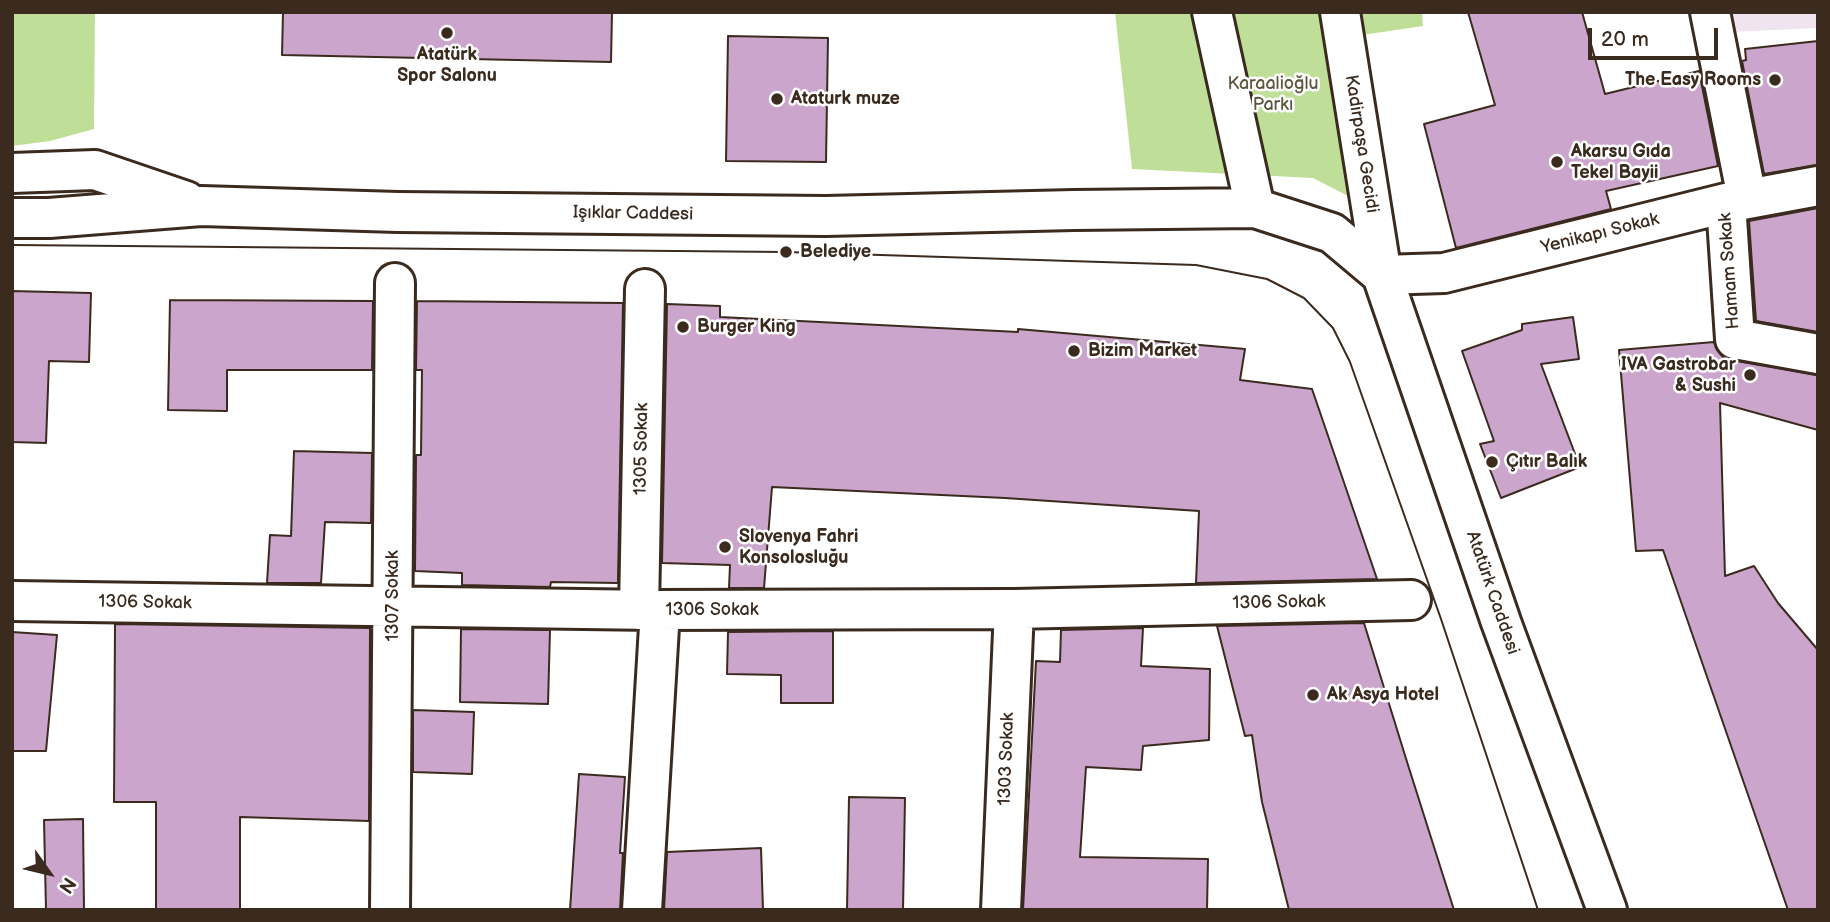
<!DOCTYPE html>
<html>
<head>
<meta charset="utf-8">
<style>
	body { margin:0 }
	#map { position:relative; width:1830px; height:922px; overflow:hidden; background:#fff; font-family:"Balsamiq Sans",sans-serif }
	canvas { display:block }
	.frame { position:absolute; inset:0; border:14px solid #3b2a1e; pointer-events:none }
	.north { position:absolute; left:14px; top:838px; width:70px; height:70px; -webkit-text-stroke:5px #fff; paint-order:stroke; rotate:124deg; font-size:19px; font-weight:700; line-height:28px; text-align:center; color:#3b2a1e }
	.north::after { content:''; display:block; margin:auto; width:24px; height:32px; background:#3b2a1e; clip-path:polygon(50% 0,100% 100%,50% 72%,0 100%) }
	.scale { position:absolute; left:1588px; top:28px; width:130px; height:32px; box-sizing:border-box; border:4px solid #3b2a1e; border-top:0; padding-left:9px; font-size:21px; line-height:24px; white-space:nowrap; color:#3b2a1e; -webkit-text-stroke:5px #fff; paint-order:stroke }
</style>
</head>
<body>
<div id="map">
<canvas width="1830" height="922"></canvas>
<div class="frame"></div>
<div class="north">N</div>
<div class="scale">20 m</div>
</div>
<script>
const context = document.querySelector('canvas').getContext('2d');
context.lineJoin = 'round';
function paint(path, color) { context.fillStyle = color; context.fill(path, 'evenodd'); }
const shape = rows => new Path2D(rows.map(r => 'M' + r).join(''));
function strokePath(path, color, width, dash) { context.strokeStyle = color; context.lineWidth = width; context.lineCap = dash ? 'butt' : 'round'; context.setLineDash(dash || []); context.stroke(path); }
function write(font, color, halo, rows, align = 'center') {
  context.font = font + ' "Balsamiq Sans",sans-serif'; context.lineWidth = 5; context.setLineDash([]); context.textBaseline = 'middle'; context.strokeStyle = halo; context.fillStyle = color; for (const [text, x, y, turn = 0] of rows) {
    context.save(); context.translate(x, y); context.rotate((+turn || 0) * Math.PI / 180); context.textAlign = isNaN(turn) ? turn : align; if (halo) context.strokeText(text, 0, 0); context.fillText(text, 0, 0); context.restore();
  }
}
paint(shape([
	[1726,12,1818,12,1818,28,1732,32]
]), '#f0e4f0');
paint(shape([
	[12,12,95,12,94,129,50,141,12,146],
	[1115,12,1422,12,1423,26,1349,37,1352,198,1313,178,1132,169]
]), '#bfdf98');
const building = shape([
	[283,12,612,12,611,62,282,55,283,12],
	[1468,12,1582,12,1605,94,1699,71,1718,166,1606,191,1611,209,1456,248,1424,124,1495,105,1468,12],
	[728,36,828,38,826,162,726,161,728,36],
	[1818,41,1818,165,1764,174,1742,61,1746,60,1745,49,1818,41],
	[1818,208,1818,332,1756,321,1749,221,1818,208],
	[12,291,91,293,89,362,49,361,46,443,12,442,12,291],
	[170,300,373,301,372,370,227,370,227,411,168,410,170,300],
	[417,301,623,303,618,583,551,582,550,587,462,585,462,573,415,571,416,455,421,455,422,370,416,370,417,301],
	[667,304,720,306,720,317,1018,332,1018,329,1245,349,1240,380,1312,389,1377,579,1196,583,1199,511,1005,498,772,487,764,588,729,588,730,565,662,563,667,304],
	[1573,317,1579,359,1541,364,1580,467,1501,498,1480,444,1494,441,1462,351,1522,330,1522,324,1573,317],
	[1714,342,1722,356,1731,360,1818,375,1818,430,1720,403,1725,576,1754,566,1778,603,1818,650,1818,910,1788,910,1663,550,1636,551,1619,350,1714,342],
	[294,451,372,453,371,523,325,522,321,583,267,583,270,535,291,536,294,451],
	[1364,623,1408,765,1454,910,1289,910,1262,802,1252,735,1245,736,1217,626,1364,623],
	[115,624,370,628,369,821,240,817,240,910,156,910,156,802,114,802,115,624],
	[1143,628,1141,666,1210,669,1209,740,1143,746,1141,770,1086,767,1080,857,1208,859,1207,910,1023,910,1036,661,1060,662,1061,630,1143,628],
	[461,629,550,630,548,704,460,702,461,629],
	[833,631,833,703,781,703,781,675,727,674,728,632,833,631],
	[12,632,57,635,46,751,12,751,12,632],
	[413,710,474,712,472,774,413,772,413,710],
	[579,774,625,777,620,853,623,853,620,910,570,910,579,774],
	[849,797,905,798,903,910,847,910,849,797],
	[83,819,84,910,46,910,44,820,83,819],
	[761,848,763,910,664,910,667,852,761,848]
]);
paint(building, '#cca5cc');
strokePath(building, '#3b2a1e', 2);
const minor = shape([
	[1212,12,1255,208],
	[1340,12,1382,275,1501,622,1607,910],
	[1710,12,1747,198],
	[12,173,95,170,186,201],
	[1726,203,1735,339,1818,354],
	[12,218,49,218,201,206,398,212,826,216,1074,210,1255,208,1332,233,1382,275],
	[1382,275,1444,273,1726,203,1818,186],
	[12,601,655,610,1014,609,1411,600],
	[639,610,645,289],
	[390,910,395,283],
	[642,910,660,610],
	[1001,910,1014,609]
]);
strokePath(minor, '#3b2a1e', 44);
strokePath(minor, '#fff', 38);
strokePath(shape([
	[12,245,786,252,1196,265,1267,279,1304,298,1333,328,1350,362,1441,619,1538,910]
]), '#3b2a1e', 2);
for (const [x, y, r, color] of [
	[447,33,7,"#3b2a1e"],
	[1775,80,7,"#3b2a1e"],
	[777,99,7,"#3b2a1e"],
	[1557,162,7,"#3b2a1e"],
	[786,252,7,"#3b2a1e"],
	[683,327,7,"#3b2a1e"],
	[1074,351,7,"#3b2a1e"],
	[1750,375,7,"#3b2a1e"],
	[1492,462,7,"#3b2a1e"],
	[725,547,7,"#3b2a1e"],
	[1313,695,7,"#3b2a1e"]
]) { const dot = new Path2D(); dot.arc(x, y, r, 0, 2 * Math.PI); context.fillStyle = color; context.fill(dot); strokePath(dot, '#fff', 2.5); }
write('bold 18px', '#3b2a1e', '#fff', [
	["Atatürk",447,55,"center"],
	["Spor Salonu",447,76,"center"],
	["The Easy Rooms",1761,80,"right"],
	["Ataturk muze",791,99],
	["Akarsu Gıda",1571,152],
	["Tekel Bayii",1571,173],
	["Belediye",800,252],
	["Burger King",697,327],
	["Bizim Market",1088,351],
	["IVA Gastrobar",1736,365,"right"],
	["& Sushi",1736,386,"right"],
	["Çıtır Balık",1506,462],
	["Slovenya Fahri",739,537],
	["Konsolosluğu",739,558],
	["Ak Asya Hotel",1327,695]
], 'left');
write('18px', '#5c573c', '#fff', [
	["Karaalioğlu",1273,84],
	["Parkı",1273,105]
]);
write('18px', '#3b2a1e', '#fff', [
	["Kadirpaşa Gecidi",1361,144,81],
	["Işıklar Caddesi",633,214,1],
	["Yenikapı Sokak",1600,234,-14],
	["Hamam Sokak",1730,271,-94],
	["1305 Sokak",642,449,-89],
	["Atatürk Caddesi",1492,593,71],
	["1307 Sokak",393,596,-90],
	["1306 Sokak",145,603,1],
	["1306 Sokak",1279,603,-1],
	["1306 Sokak",712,610],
	["1303 Sokak",1007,759,-88]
]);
</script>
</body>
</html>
